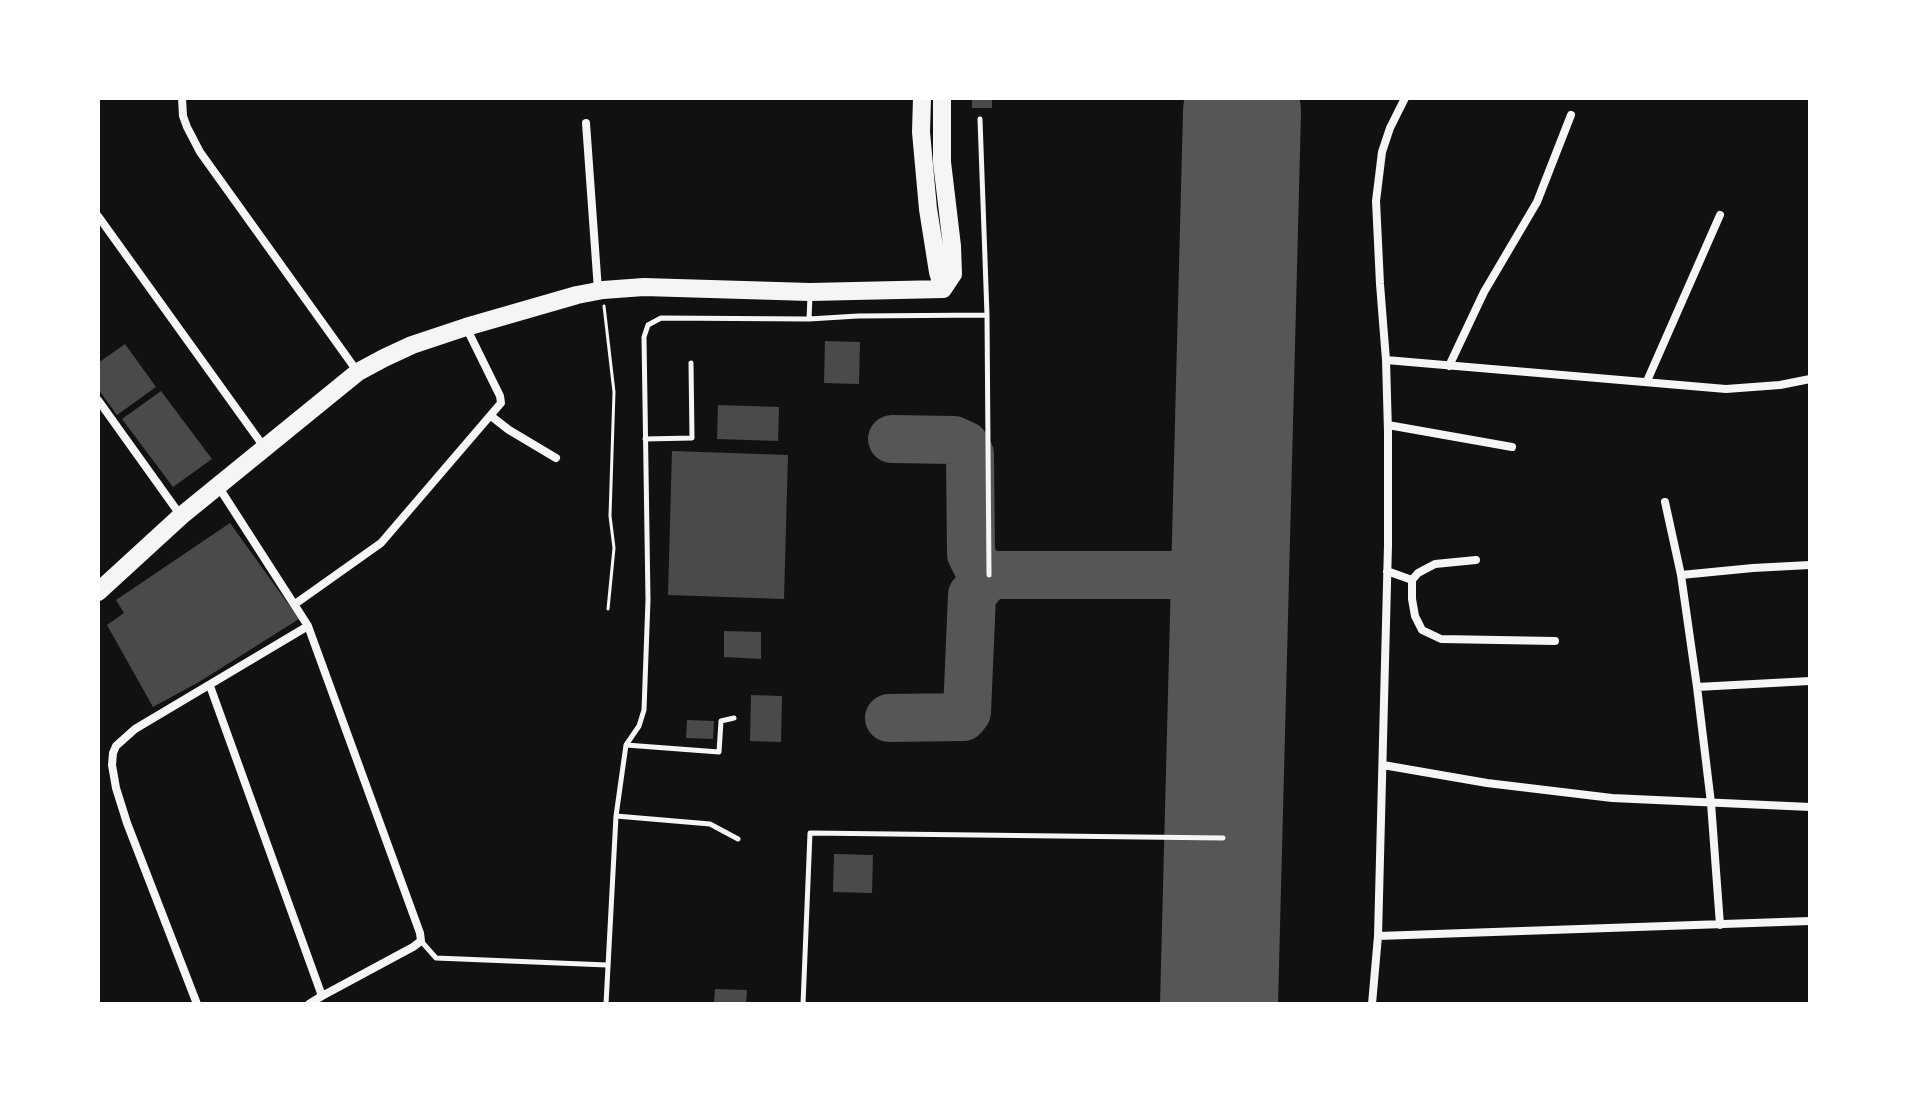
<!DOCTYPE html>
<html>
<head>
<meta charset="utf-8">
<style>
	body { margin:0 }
	#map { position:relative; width:1908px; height:1102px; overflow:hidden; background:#111; font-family:"Zilla Slab",serif }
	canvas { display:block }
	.frame { position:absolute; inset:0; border:100px solid #fff; pointer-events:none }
</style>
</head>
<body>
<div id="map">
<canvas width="1908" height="1102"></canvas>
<div class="frame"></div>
</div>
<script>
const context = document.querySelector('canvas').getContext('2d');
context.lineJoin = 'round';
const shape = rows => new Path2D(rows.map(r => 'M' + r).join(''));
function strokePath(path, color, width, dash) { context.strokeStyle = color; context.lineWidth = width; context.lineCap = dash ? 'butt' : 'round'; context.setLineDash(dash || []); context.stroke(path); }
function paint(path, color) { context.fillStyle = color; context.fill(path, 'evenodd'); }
strokePath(shape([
	[892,439,954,440,965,445,970,454,971,554,977,566,989,575,1188,575,1214,557,1231,538],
	[1188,575,1209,590,1229,614],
	[889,718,963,717,967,712,972,595,989,575]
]), '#565656', 48);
strokePath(shape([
	[1219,1004,1242,112]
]), '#565656', 118);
paint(shape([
	[972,98,992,98,992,108,972,108],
	[825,341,860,342,859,384,824,383],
	[125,344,156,387,117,415,98,389,98,363],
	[161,391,212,459,173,487,122,419],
	[718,405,779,407,778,441,717,439],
	[672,451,788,455,784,599,668,595],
	[230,523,299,619,199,682,153,707,107,625,124,613,116,600],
	[724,631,761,632,761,659,724,657],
	[751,695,782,696,781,742,750,741],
	[687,720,714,721,713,739,686,738],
	[834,854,873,855,872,893,833,892],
	[715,989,747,990,746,1004,714,1004]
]), '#4a4a4a');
strokePath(shape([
	[604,306,614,392,610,516,614,548,608,609]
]), '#f5f5f5', 3);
strokePath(shape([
	[980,119,987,315,989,575],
	[809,319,810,296],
	[645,439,692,438,691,363],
	[626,745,719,752,721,721,734,718],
	[616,816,710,824,738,839],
	[421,941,436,958,607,965],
	[606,1004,616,816,626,745,639,726,644,710,648,600,644,337,648,325,661,318,809,319,858,316,987,315],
	[803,1004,810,833,1223,838]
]), '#f5f5f5', 5);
strokePath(shape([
	[182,98,183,116,187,127,200,152,357,371],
	[586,123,598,290],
	[98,216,264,447],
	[1386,360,1726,389,1780,385,1810,379],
	[1449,366,1484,292,1537,202,1571,115],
	[1647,381,1720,215],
	[98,400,181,516],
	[491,416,509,430,556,458],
	[1388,425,1512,447],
	[218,486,308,626,420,933,421,941,413,947,322,996],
	[1665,502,1681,575],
	[1387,571,1412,580,1412,599,1415,616,1422,630,1441,639,1555,641],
	[1412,580,1418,573,1435,564,1476,560],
	[295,604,381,543,501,403,500,396,466,327],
	[210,686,322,996,309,1004],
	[1697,687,1681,575,1753,568,1810,565],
	[1383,765,1487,783,1612,798,1810,807],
	[1720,925,1711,803,1697,687,1810,681],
	[1378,936,1810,921],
	[197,1004,127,823,116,788,112,765,113,753,116,746,135,729,308,626],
	[1372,1004,1378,936,1388,545,1388,432,1386,360,1380,284,1376,201,1382,152,1390,128,1405,98]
]), '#f5f5f5', 8);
strokePath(shape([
	[922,98,921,132,928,209,938,272,943,289],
	[942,98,942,162,952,246,953,274,943,289],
	[98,592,181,516,358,372,384,358,412,345,466,327,577,295,603,290,644,287,810,292,943,289]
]), '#f5f5f5', 18);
</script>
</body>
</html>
